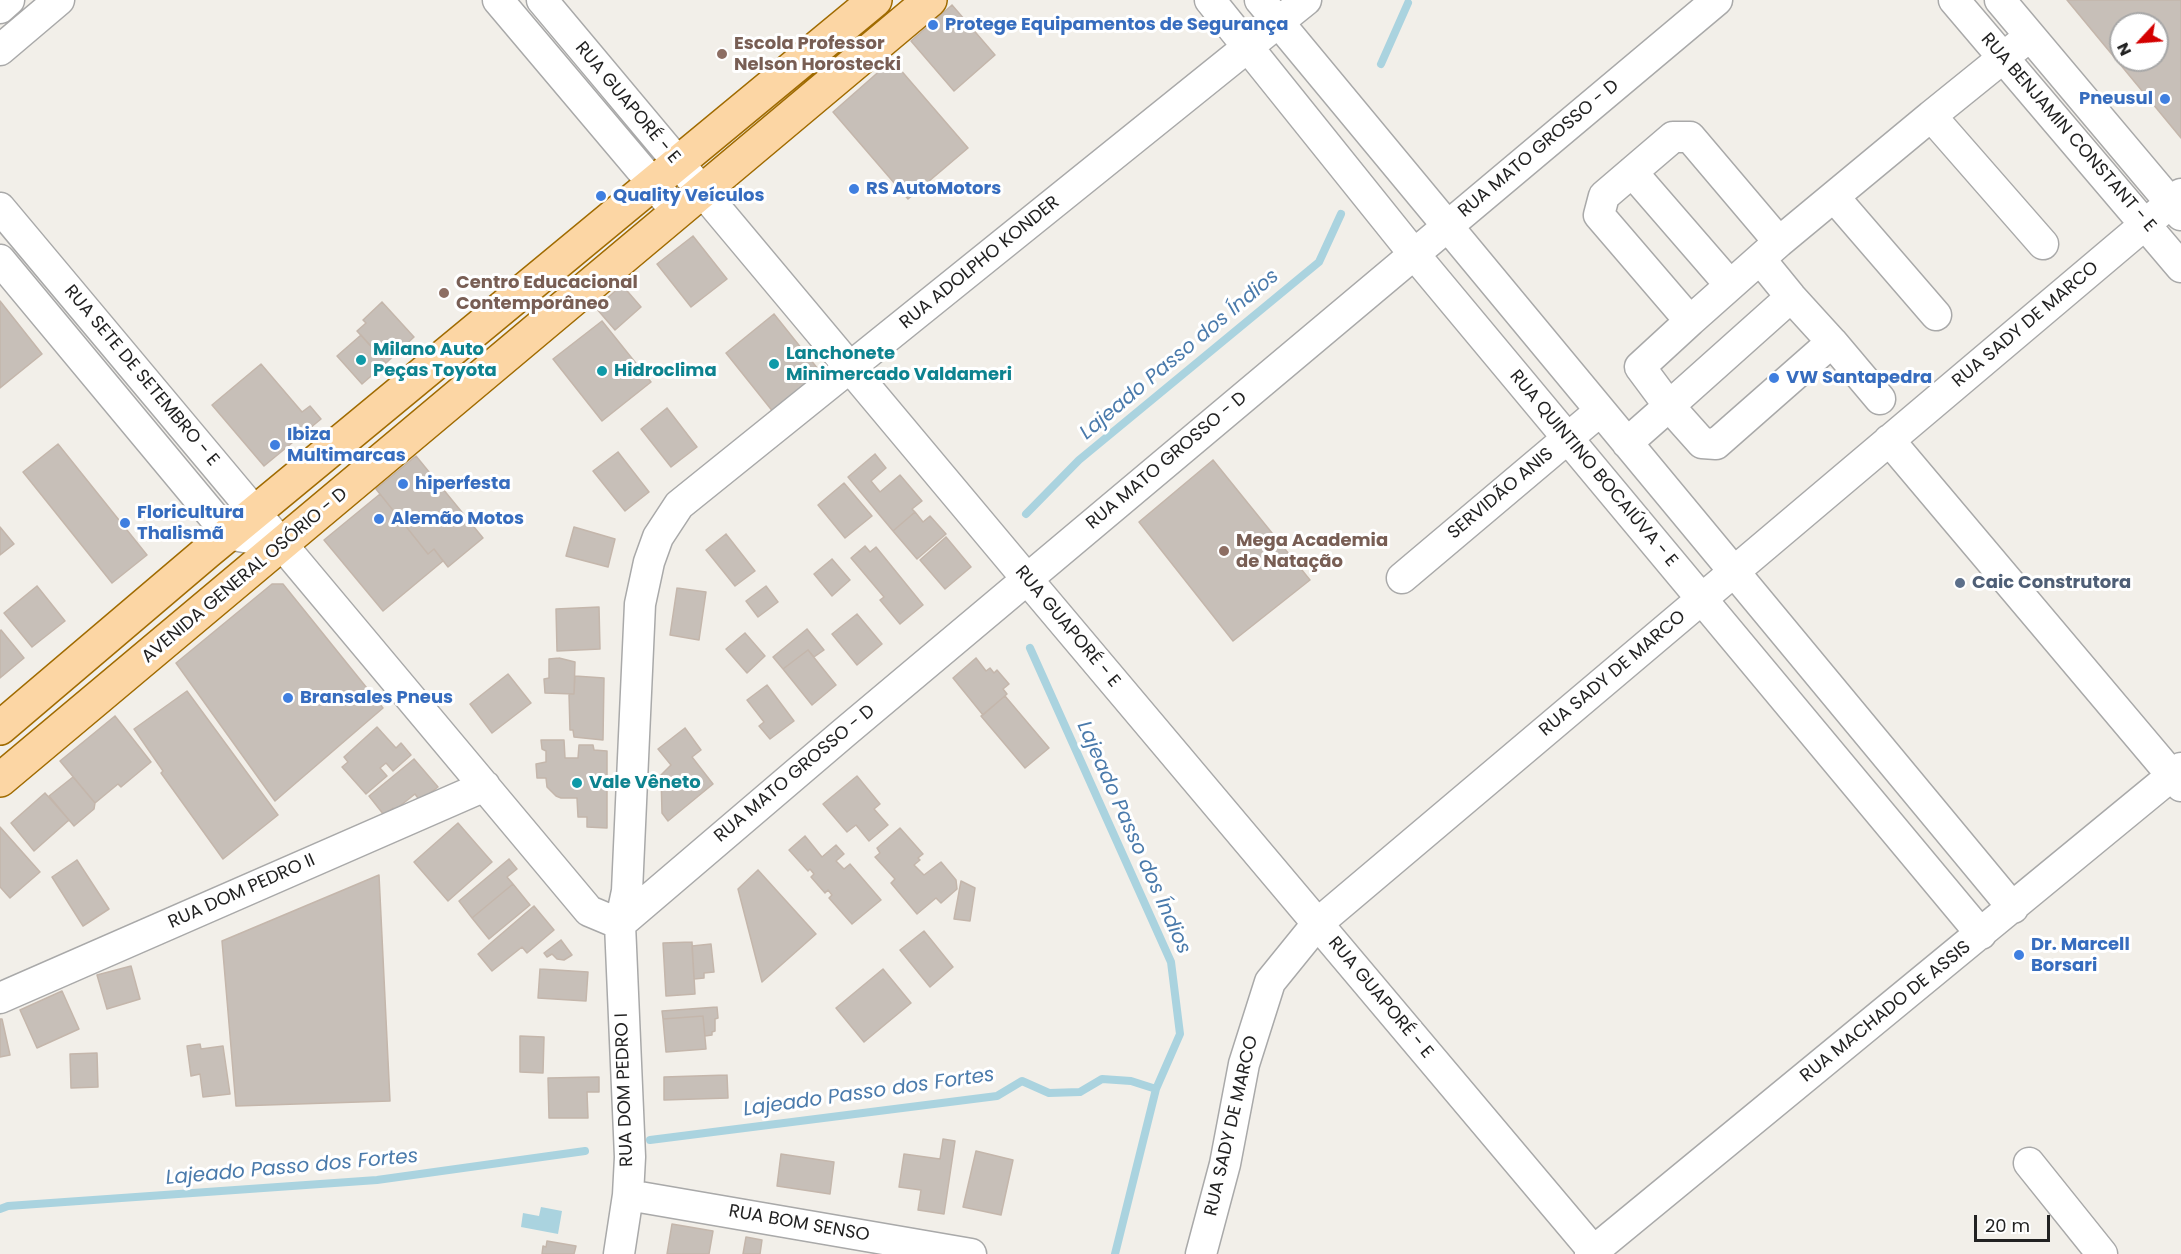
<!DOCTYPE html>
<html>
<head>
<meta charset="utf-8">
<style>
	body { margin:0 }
	#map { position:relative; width:2181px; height:1254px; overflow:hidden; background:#f2efe9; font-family:Poppins,sans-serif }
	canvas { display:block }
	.north { position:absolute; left:2109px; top:12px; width:60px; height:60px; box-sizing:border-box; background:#fff; border:2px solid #a7a7a7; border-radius:50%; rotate:244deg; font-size:16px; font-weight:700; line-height:24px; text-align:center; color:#222 }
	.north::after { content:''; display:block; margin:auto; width:21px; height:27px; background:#d40000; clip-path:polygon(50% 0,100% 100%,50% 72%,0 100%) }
	.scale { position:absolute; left:1974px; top:1215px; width:76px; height:27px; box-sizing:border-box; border:3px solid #222; border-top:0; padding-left:8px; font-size:18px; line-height:21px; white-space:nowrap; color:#222; -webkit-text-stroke:4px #fff; paint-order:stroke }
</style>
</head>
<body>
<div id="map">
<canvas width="2181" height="1254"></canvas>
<div class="north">N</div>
<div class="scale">20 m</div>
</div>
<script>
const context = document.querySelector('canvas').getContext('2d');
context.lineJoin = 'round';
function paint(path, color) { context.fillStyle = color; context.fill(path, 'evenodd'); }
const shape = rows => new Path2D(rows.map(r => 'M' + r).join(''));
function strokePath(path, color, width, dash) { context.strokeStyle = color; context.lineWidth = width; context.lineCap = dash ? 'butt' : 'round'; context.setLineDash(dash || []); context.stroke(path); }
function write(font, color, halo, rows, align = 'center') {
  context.font = font + ' Poppins,sans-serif'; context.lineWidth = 6; context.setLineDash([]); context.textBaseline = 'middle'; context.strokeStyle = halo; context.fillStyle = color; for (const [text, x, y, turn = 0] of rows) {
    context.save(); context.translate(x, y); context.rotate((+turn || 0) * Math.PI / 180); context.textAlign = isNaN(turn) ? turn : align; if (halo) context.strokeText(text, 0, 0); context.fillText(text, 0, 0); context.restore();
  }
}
paint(shape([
	[541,1207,562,1211,558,1234,521,1227,523,1213,539,1216]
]), '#aad3df');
strokePath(shape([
	[1381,64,1408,3],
	[1026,514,1079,460,1319,262,1341,214],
	[1030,648,1171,962,1180,1034,1156,1089,1115,1254],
	[650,1140,997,1096,1022,1081,1049,1093,1080,1092,1102,1079,1131,1081,1156,1089],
	[0,1209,8,1206,377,1180,585,1151]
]), '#aad3df', 8);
const building = shape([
	[2067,0,2181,0,2181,138,2067,0],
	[2121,24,2157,24,2157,60,2121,60,2121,24],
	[952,5,995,55,954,91,911,41,952,5],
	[892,60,968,148,908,199,833,112,892,60],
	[693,236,727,279,691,307,657,264,693,236],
	[622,285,641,307,615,330,596,308,622,285],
	[0,301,42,354,0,388,0,301],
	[382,302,414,337,386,363,357,331,366,323,363,320,382,302],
	[774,314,822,374,774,413,726,353,774,314],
	[602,321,651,382,602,421,553,359,602,321],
	[361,335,386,363,362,384,337,356,361,335],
	[261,364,302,412,310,406,321,419,264,466,212,405,261,364],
	[667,408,697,447,671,467,641,429,667,408],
	[58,444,147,555,112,583,23,472,58,444],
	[618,452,649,492,625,511,593,471,618,452],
	[875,454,886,468,871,481,880,492,900,475,922,501,912,509,915,512,893,531,848,477,875,454],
	[416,456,483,538,448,567,434,549,428,554,376,489,416,456],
	[1213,460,1310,580,1233,641,1139,522,1213,460],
	[844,483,872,516,845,538,818,505,844,483],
	[380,494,428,554,434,549,443,561,383,611,324,540,380,494],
	[915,512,923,522,930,516,946,534,917,559,893,531,915,512],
	[0,527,14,544,0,555,0,527],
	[574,527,615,539,608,567,566,556,574,527],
	[726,534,755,571,735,586,706,550,726,534],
	[946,537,971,567,945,589,920,560,946,537],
	[865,546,870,552,876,547,923,605,900,624,880,600,884,597,851,558,865,546],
	[832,559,850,580,832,596,814,574,832,559],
	[272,584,283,584,383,708,275,801,176,663,272,584],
	[37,586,65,621,32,647,4,613,37,586],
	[766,586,778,602,758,617,746,601,766,586],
	[677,588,706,592,699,640,670,635,677,588],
	[599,607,600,649,557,651,556,609,599,607],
	[857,614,882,644,857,665,832,634,857,614],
	[807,629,824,650,814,657,808,650,783,669,773,657,807,629],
	[1,630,24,658,0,678,0,631,1,630],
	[745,633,765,656,747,673,726,649,745,633],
	[808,650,836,685,812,705,783,669,808,650],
	[559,658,575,662,574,694,545,693,544,679,549,678,549,659,559,658],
	[976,658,986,671,990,668,994,673,997,670,1009,684,1003,689,1007,694,983,715,953,678,976,658],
	[508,674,531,703,492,733,470,704,508,674],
	[575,676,604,678,603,740,574,737,573,730,570,730,569,694,574,694,575,676],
	[767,685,794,721,770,739,759,726,764,722,747,700,767,685],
	[187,691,278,815,223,859,161,773,163,771,134,729,187,691],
	[1005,696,1049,748,1025,768,981,716,1005,696],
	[115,716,151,762,121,787,118,784,95,803,60,761,115,716],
	[377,727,396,748,401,743,411,755,393,771,386,763,380,768,387,776,366,794,342,767,348,762,344,757,377,727],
	[685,728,701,750,692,757,713,784,668,821,662,813,661,775,671,765,658,749,685,728],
	[541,740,564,740,565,758,578,758,579,745,593,745,594,750,607,751,607,828,587,827,587,817,578,817,577,798,561,798,556,796,547,787,546,778,537,778,536,764,546,762,546,751,542,749,541,740],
	[414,759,438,787,420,801,415,794,395,810,393,808,384,815,369,796,414,759],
	[857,776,880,804,874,809,888,825,869,841,856,825,847,832,823,804,857,776],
	[73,777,95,803,94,809,74,826,49,796,73,777],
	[45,793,69,820,34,851,11,823,45,793],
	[458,823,492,862,448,901,414,862,458,823],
	[0,827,40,872,10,898,0,887,0,827],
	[900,828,923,854,918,858,920,860,914,865,924,875,941,862,956,880,957,889,941,903,936,898,917,914,891,883,895,879,875,857,880,853,877,848,900,828],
	[805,836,822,857,836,845,844,854,836,861,844,869,850,864,881,900,852,924,829,898,832,895,828,890,825,893,811,877,814,874,810,869,808,871,789,850,805,836],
	[509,859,517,869,507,877,513,884,472,918,459,901,509,859],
	[77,860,109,909,83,926,52,877,77,860],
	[758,870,816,934,762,982,738,889,758,870],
	[379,875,390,1101,236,1106,222,941,379,875],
	[961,881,975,888,970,921,954,919,961,881],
	[513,884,530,905,489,939,472,918,513,884],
	[534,906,554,930,527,953,522,947,492,971,478,954,534,906],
	[924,931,953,967,930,987,900,950,924,931],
	[561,940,572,955,564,960,557,959,552,954,547,957,544,953,561,940],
	[692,942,695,994,666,996,663,943,692,942],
	[711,944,714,972,704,973,704,978,694,979,692,946,711,944],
	[131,966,140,999,107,1009,97,975,131,966],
	[540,969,588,972,586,1001,538,998,540,969],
	[883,969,911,1003,864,1042,836,1008,883,969],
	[62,991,79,1029,37,1048,20,1010,62,991],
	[717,1007,718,1018,715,1019,715,1031,712,1032,712,1035,705,1036,703,1016,663,1019,662,1011,717,1007],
	[703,1016,706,1049,666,1052,663,1019,703,1016],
	[0,1019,2,1019,10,1055,0,1057,0,1019],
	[520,1036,544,1037,543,1073,520,1072,520,1036],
	[200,1044,201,1049,223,1046,230,1094,203,1097,200,1074,191,1076,187,1046,200,1044],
	[97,1053,98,1087,71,1088,70,1054,97,1053],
	[727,1075,728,1098,664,1100,664,1077,727,1075],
	[599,1077,599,1092,587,1092,588,1118,549,1118,548,1078,599,1077],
	[943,1139,955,1141,944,1214,918,1210,921,1190,899,1187,904,1154,940,1159,943,1139],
	[976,1151,1013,1160,1001,1215,963,1207,976,1151],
	[781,1154,834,1162,830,1194,777,1186,781,1154],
	[672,1224,713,1231,709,1254,667,1254,672,1224],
	[746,1237,762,1240,760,1254,743,1254,746,1237],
	[547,1241,576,1246,574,1254,542,1254,543,1246,546,1247,547,1241]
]);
paint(building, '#c7bfb8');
strokePath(building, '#c4b6ab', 1.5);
const minor = shape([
	[498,0,677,212],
	[542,0,1027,579,1596,1254],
	[1210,0,1414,254,1981,934],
	[1260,0,2013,908],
	[1954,0,2181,267],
	[2000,0,2181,215],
	[0,8,9,0],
	[2030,36,1931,116,2043,244],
	[0,50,59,0],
	[1673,137,1690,137,1779,242,1690,321,1599,215,1604,196,1673,137],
	[1632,172,1730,285],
	[1834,197,1936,315],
	[0,208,589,911,620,924],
	[1779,242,1931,116],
	[1760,259,1791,297,1832,342],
	[0,260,228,534,282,544],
	[1690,321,1640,367,1669,406,1791,297],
	[1889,440,2181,786],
	[1627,443,1669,406,1702,443,1716,444,1832,342,1880,399],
	[1402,578,1600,411],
	[620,924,845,732,1717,0],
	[0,998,485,786],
	[2029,1163,2102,1254],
	[628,1195,971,1254],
	[619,1254,628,1195,630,1157,620,924,627,891,640,604,649,562,658,537,679,505,1306,0],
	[1201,1254,1225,1164,1244,1064,1270,982,1317,924,2181,194],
	[1590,1254,2181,768]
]);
const major = shape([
	[0,728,207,552,875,0],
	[0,780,930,0]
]);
strokePath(minor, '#a9a9a9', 33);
strokePath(major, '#a06b00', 36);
strokePath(minor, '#fff', 30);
strokePath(major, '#fcd6a4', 33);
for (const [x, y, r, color] of [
	[933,25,6,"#3f7fe0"],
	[722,54,6,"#8d6e63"],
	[2165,99,6,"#3f7fe0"],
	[854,189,6,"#3f7fe0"],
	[601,196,6,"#3f7fe0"],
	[444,293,6,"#8d6e63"],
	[361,360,6,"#0f9aa8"],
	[774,364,6,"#0f9aa8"],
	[602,371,6,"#0f9aa8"],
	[1774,378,6,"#3f7fe0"],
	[275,445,6,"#3f7fe0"],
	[403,484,6,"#3f7fe0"],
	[379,519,6,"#3f7fe0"],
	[125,523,6,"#3f7fe0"],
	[1224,551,6,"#8d6e63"],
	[1960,583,6,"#5c6f8a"],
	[288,698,6,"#3f7fe0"],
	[577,783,6,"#0f9aa8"],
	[2019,955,6,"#3f7fe0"]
]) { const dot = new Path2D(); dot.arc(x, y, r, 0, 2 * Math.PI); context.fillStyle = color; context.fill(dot); strokePath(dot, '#fff', 2); }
write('bold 18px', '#366cbe', '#fff', [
	["Protege Equipamentos de Segurança",945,25],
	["Pneusul",2153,99,"right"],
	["RS AutoMotors",866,189],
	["Quality Veículos",613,196],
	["VW Santapedra",1786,378],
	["Ibiza",287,435],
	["Multimarcas",287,456],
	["hiperfesta",415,484],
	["Floricultura",137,513],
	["Thalismã",137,534],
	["Alemão Motos",391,519],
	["Bransales Pneus",300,698],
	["Dr. Marcell",2031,945],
	["Borsari",2031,966]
], 'left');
write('bold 18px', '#785e54', '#fff', [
	["Escola Professor",734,44],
	["Nelson Horostecki",734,65],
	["Centro Educacional",456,283],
	["Contemporâneo",456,304],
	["Mega Academia",1236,541],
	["de Natação",1236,562]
], 'left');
write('18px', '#222', '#fff', [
	["RUA GUAPORÉ - E",627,103,50],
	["RUA BENJAMIN CONSTANT - E",2068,133,49],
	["RUA MATO GROSSO - D",1539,149,-40],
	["RUA ADOLPHO KONDER",980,263,-39],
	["RUA SADY DE MARCO",2026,325,-40],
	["RUA SETE DE SETEMBRO - E",141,376,50],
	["RUA MATO GROSSO - D",1167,461,-40],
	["RUA QUINTINO BOCAIÚVA - E",1593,469,50],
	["SERVIDÃO ANIS",1501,494,-40],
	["AVENIDA GENERAL OSÓRIO - D",245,576,-40],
	["RUA GUAPORÉ - E",1067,627,50],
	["RUA SADY DE MARCO",1613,674,-40],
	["RUA MATO GROSSO - D",795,774,-40],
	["RUA DOM PEDRO II",242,892,-24],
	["RUA GUAPORÉ - E",1380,998,50],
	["RUA MACHADO DE ASSIS",1886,1012,-39],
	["RUA DOM PEDRO I",625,1090,-92],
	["RUA SADY DE MARCO",1232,1126,-77],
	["RUA BOM SENSO",799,1224,10]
]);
write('bold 18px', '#0d838f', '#fff', [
	["Milano Auto",373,350],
	["Peças Toyota",373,371],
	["Lanchonete",786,354],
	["Minimercado Valdameri",786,375],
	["Hidroclima",614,371],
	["Vale Vêneto",589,783]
], 'left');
write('bold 18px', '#4e5e75', '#fff', [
	["Caic Construtora",1972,583]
], 'left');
write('italic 20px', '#4a7aab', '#fff', [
	["Lajeado Passo dos Índios",1180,355,-40],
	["Lajeado Passo dos Índios",1133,838,66],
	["Lajeado Passo dos Fortes",869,1093,-8],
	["Lajeado Passo dos Fortes",292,1168,-5]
]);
</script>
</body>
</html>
